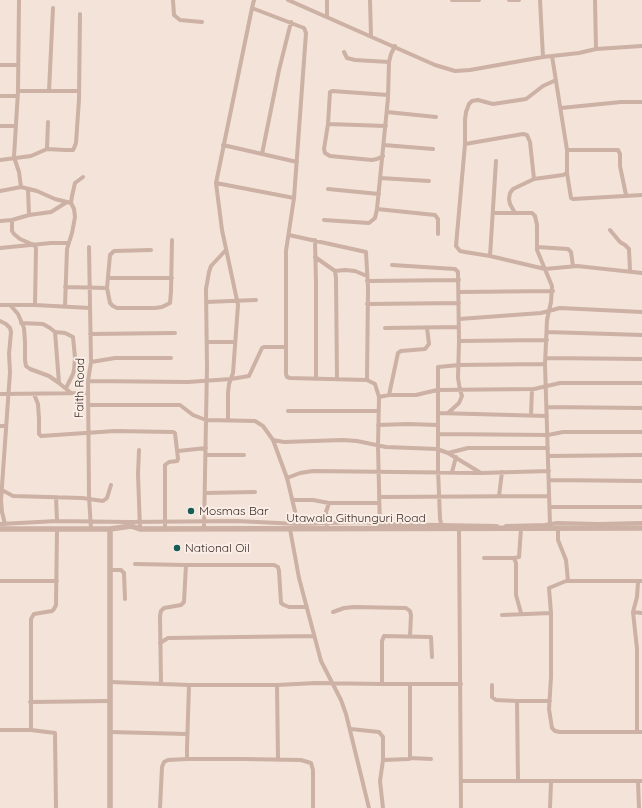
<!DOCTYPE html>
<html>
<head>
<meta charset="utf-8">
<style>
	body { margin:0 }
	canvas { display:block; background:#f3e3d9 }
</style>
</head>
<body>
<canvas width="642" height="808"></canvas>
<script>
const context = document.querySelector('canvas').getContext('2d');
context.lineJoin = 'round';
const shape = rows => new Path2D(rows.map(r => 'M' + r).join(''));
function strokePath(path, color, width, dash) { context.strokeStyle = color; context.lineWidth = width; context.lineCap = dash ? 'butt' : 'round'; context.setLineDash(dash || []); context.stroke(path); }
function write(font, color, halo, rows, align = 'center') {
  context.font = font + ' Quicksand,sans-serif'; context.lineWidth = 4; context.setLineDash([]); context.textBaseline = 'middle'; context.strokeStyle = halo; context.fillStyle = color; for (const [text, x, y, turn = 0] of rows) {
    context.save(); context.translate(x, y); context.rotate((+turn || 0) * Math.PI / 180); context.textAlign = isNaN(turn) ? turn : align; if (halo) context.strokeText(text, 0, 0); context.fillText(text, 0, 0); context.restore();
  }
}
strokePath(shape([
	[19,0,18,91,14,157,19,172,21,187],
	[173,0,174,15,180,20,202,22],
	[254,0,252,8,304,28,306,33,294,198,286,251,286,374,287,377,290,378,367,380,375,384,379,397,378,446,380,529],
	[288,0,435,65,455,71,470,70,543,57,579,53,596,49,642,46],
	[327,0,327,17],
	[370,0,371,36],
	[452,0,479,0],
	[509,0,519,0],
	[540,0,543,57],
	[595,0,596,49],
	[344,52,347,58,355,60,389,62],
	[552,56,567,150,567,173,571,198,573,199,642,195],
	[0,65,17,65],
	[556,80,543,86,526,99,493,104,478,100,472,101,469,104,466,112,465,120,465,144,456,246,460,251,465,252,490,256,545,269,577,266,642,273],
	[18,91,79,91],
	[49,91,53,8],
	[0,96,17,96],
	[561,108,621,102,642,102],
	[387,112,436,117],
	[328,124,386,126],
	[0,126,16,126],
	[465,144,523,134,527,135,530,142,534,179],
	[223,145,297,162],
	[384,145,433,149],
	[47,149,48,122],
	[567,150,618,150,620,154,620,166,626,195],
	[262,154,279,70,291,22],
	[383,156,377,159,372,160,330,156,325,153,324,149,328,124,330,92,332,91,388,95],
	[0,160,31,156,47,149,65,150,73,150,74,148,76,143,79,99,80,14],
	[380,178,429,181],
	[216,183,294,198],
	[28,189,29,215],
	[328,189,379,194],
	[0,191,21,187,37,191,55,199,71,203],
	[377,209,435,215,438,219,438,234],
	[493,213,532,213,535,216,537,225,537,250,552,286,551,302,547,320,545,364,550,525],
	[515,213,510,204,509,199,510,193,513,189,534,179,563,175,567,173],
	[12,220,12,231,14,234,20,239,34,245,36,248,35,305],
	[324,220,369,223,375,218,377,209,388,98,389,62,391,54,395,46],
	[0,221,12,220,29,215,51,212,67,202],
	[610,230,620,242,625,245,629,249,630,271],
	[289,235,366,252,368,288,367,380],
	[315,240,316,283,316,379],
	[89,247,91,362,88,381,89,497,91,529],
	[537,247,568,249,571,252,573,266],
	[0,248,51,243,68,243],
	[151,250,114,251,110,255,107,288,110,303,113,306,117,308,155,308,162,307,170,303,171,291,172,240],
	[490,256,496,161],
	[315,257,335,271,345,270,355,271,367,276],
	[392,265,455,269,458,272,459,341,458,378,460,390,462,396,459,403,448,413],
	[335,271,336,278,337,379],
	[108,278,172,278],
	[367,281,459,280],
	[65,287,107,288],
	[459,292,553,291],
	[206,302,256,300],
	[367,304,459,303],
	[0,305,35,305,90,308],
	[11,306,18,314,24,328,25,342,25,360,26,366,30,369,49,376,59,383,71,393],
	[65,306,67,249,72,233,75,217,74,209,71,203,72,196,75,183,83,177],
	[459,319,541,313,560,308,642,312],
	[0,321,6,324,10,328,11,332,9,354,10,372,1,500,2,512,5,524],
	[21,323,43,324,50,328,55,332,59,383],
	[385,328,459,327],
	[55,332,65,333,73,337,75,358,74,370,73,374,66,388],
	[547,332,642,335],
	[90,334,175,333],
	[459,341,547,340],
	[207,342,235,342],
	[546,358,642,359],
	[91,362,115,358,171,358],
	[88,381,188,382,231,379,249,376,262,348,264,347,286,347],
	[0,394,88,393],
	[34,394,38,404,39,419,39,434,41,436,115,431,173,432,175,433,178,459,177,461,169,462,165,465,165,528],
	[389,395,398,353,401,351,425,349,429,344,427,328],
	[379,397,389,395,416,395,437,390,534,389,560,383,642,383],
	[89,405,180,405,193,415,206,420,255,421,263,426,273,440,284,442,343,440,357,441,386,447,437,449,448,453,481,473],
	[547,407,642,408],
	[288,411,379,411],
	[438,413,547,416],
	[531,415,532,389],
	[228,419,228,393,229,384,233,373,238,305,222,230,216,183,252,8],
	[378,425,408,424,438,425],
	[0,426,6,426],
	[438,434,548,435,563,432,642,432],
	[273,440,287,478,298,524],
	[139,450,138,474,140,529],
	[178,451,206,448],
	[448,453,468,448,548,448],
	[206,455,244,455],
	[549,456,642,455],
	[452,472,456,457],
	[287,478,300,473,313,471,481,473,549,471],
	[549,480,642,481],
	[0,489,13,496,82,498,103,501,107,498,111,485],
	[205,493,255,492],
	[499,496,502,472],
	[56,497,57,521],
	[379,497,549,496],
	[292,500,313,500,329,503],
	[550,507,642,507],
	[0,524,57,521,128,522,237,521,298,524,363,522,380,524,497,526],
	[506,526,545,525,557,523,599,524,642,523],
	[442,527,440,519,438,469,438,367,459,365,545,364],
	[204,529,207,367,206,289,209,272,211,266,226,250],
	[290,529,299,578,321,661,341,700,346,714,369,808],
	[327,529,326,512,329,503,379,503],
	[459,529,461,808],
	[521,529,519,557,514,558,516,563,516,595,521,613],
	[558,529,558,540,566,560,568,581],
	[484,558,514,558],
	[135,564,186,565,184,602,181,605,164,608,161,611,160,616,161,684],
	[186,565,274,565,278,567,279,571,281,603,284,605,289,607,307,607],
	[110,570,121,570,124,573,125,599],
	[0,581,57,581],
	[642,581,566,581,549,588,551,613,551,677,549,709,552,728,555,731,560,732,642,732],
	[333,612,344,608,354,607,406,608,410,611,411,615,410,636],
	[633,612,642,613],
	[502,615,551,613],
	[160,643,168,638,314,636],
	[110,682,189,685,277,685,316,683,382,684,461,684],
	[382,684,382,641,384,636,431,637,432,657],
	[410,684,410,758],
	[277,685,278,760],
	[492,685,492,697,496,700,517,701,550,701],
	[517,701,518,781],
	[30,702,110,701],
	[351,729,379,732,383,737,383,760,380,781,383,808],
	[0,730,31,730,31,619,34,614,52,611,54,609,56,605,57,529],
	[31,730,55,733,56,808],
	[637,731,637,649,633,612,637,597,638,582],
	[110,732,187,734],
	[187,759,187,748,189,685],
	[383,760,409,759,410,758,431,759],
	[461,781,642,781],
	[638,781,639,808],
	[160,808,162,767,164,762,168,760,187,759,243,759,301,760,311,763,313,770,313,808],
	[550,808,551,782]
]), '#ccb1a4', 4);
strokePath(shape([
	[0,529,110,529,131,526,140,529,642,528],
	[110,808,110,529]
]), '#ccb1a4', 5.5);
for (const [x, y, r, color] of [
	[191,511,4,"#185c57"],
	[177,548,4,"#185c57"]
]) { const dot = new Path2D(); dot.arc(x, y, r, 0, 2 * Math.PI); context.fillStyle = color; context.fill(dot); strokePath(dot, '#fbeee6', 1.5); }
write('12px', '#372926', '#fbeee6', [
	["Faith Road",80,388,-89],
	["Utawala Githunguri Road",356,518]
]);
write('12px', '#372926', '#fbeee6', [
	["Mosmas Bar",199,511],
	["National Oil",185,548]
], 'left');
</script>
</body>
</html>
